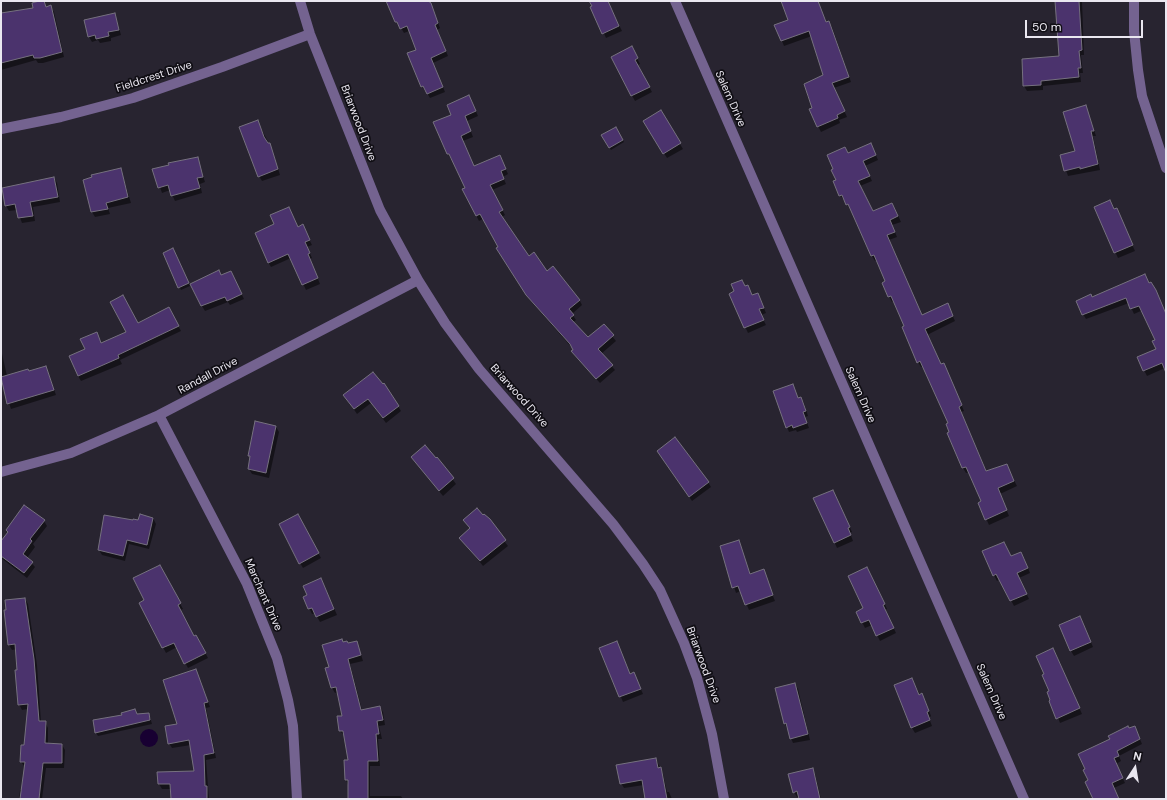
<!DOCTYPE html>
<html>
<head>
<meta charset="utf-8">
<style>
	body { margin:0 }
	#map { position:relative; width:1167px; height:800px; overflow:hidden; background:#282430; font-family:"DM Sans",sans-serif }
	canvas { display:block }
	.frame { position:absolute; inset:0; border:2px solid #eae7f0; pointer-events:none }
	.north { position:absolute; left:1115px; top:748px; width:40px; height:40px; -webkit-text-stroke:3px #100e14; paint-order:stroke; rotate:12deg; font-size:11px; font-weight:700; line-height:16px; text-align:center; color:#eae7f0 }
	.north::after { content:''; display:block; margin:auto; width:14px; height:18px; background:#eae7f0; clip-path:polygon(50% 0,100% 100%,50% 72%,0 100%) }
	.scale { position:absolute; left:1025px; top:20px; width:118px; height:18px; box-sizing:border-box; border:2px solid #eae7f0; border-top:0; padding-left:5px; font-size:12px; line-height:14px; white-space:nowrap; color:#eae7f0; -webkit-text-stroke:3px #100e14; paint-order:stroke }
</style>
</head>
<body>
<div id="map">
<canvas width="1167" height="800"></canvas>
<div class="frame"></div>
<div class="north">N</div>
<div class="scale">50 m</div>
</div>
<script>
const context = document.querySelector('canvas').getContext('2d');
context.lineJoin = 'round';
function paint(path, color) { context.fillStyle = color; context.fill(path, 'evenodd'); }
const shape = rows => new Path2D(rows.map(r => 'M' + r).join(''));
function strokePath(path, color, width, dash) { context.strokeStyle = color; context.lineWidth = width; context.lineCap = dash ? 'butt' : 'round'; context.setLineDash(dash || []); context.stroke(path); }
function write(font, color, halo, rows, align = 'center') {
  context.font = font + ' "DM Sans",sans-serif'; context.lineWidth = 3.5; context.setLineDash([]); context.textBaseline = 'middle'; context.strokeStyle = halo; context.fillStyle = color; for (const [text, x, y, turn = 0] of rows) {
    context.save(); context.translate(x, y); context.rotate((+turn || 0) * Math.PI / 180); context.textAlign = isNaN(turn) ? turn : align; if (halo) context.strokeText(text, 0, 0); context.fillText(text, 0, 0); context.restore();
  }
}
paint(shape([
	'140 738a9 9 0 1 1 18 0a9 9 0 1 1-18 0Z'
]), '#180032');
paint(shape([
	[43,1,47,8,51,7,54,12,64,57,43,63,38,63,36,60,1,70,1,14,34,8],
	[387,1,418,1,433,9,440,28,437,30,448,56,433,63,445,92,430,98,426,91,425,91,422,86,417,50,409,31,404,33,400,26,399,27],
	[590,1,607,1,622,31,606,38],
	[784,1,817,1,827,23,829,22,832,27,851,82,834,88,847,117,839,120,840,123,821,132,810,110,813,109,807,95,825,76,812,36,784,46,776,26,789,21],
	[1054,1,1082,1,1084,55,1081,55,1083,73,1080,73,1081,82,1043,86,1043,90,1027,91,1024,86,1023,60,1060,57,1056,3],
	[115,14,121,35,111,38,111,41,100,43,98,40,92,42,89,37],
	[631,47,640,64,637,65,652,92,635,101,612,58],
	[469,96,478,116,467,121,473,137,463,141,474,167,502,161,508,174,503,177,506,184,492,190,505,215,502,217,528,258,547,272,553,268,580,301,582,305,572,314,576,320,573,322,588,339,603,325,616,341,601,354,615,370,600,383,575,356,573,352,574,350,530,300,501,253,500,247,483,219,479,221,463,190,466,188,453,158,451,159,448,154,453,116],
	[1086,106,1096,136,1093,136,1100,170,1068,176,1061,156,1076,152],
	[660,112,683,149,667,158,644,121],
	[257,121,272,149,280,175,262,181,259,176],
	[615,128,624,142,611,150,602,136],
	[871,144,878,160,865,166,872,181,860,186,873,212,892,204,895,209,901,222,892,225,897,237,889,240,922,316,950,310,955,321,927,335,941,365,946,369,964,411,961,412,987,472,1006,465,1017,486,1000,494,1009,516,989,525,979,503,982,502,969,472,966,473,963,468,948,433,951,432,949,423,923,366,921,367,918,362,903,328,905,327,894,300,892,302,889,296,887,282,877,260,875,261,872,256,851,209,840,195,837,181,848,154],
	[197,158,205,182,200,184,202,193,175,201,170,190,162,193,154,170],
	[121,170,131,203,108,208,110,214,95,217,92,212,85,180],
	[54,178,57,183,60,202,33,207,35,221,22,223,17,210,9,211,6,206,3,188],
	[1110,201,1119,215,1135,251,1118,258,1095,208],
	[275,225,298,228,305,231,312,245,307,247,312,258,310,259,320,284,306,290,291,258,271,267,268,262],
	[174,252,190,286,181,290,164,253],
	[221,277,233,277,244,299,230,305,228,302,205,311,202,306],
	[1149,284,1166,316,1166,369,1165,368,1147,376,1144,370,1157,349,1156,341,1143,310,1134,314,1129,303,1086,319,1083,314,1092,298],
	[748,286,753,296,760,299,766,313,761,315,766,325,748,333,730,294],
	[172,314,181,331,120,360,122,364,81,381,78,376,86,350,99,339,101,344,127,332,138,324],
	[1,349,7,376,46,367,56,395,11,409,1,379],
	[795,391,798,399,801,398,804,403,808,416,805,417,809,428,797,432,796,430,789,432,787,427],
	[344,395,392,396,401,411,386,423,371,403,357,414],
	[276,427,279,432,269,478,252,474,249,469,251,459,249,456],
	[661,456,708,482,711,487,692,501],
	[412,458,437,458,456,484,443,496],
	[833,491,852,532,850,533,853,541,837,548,815,499],
	[298,515,321,558,303,568,291,547],
	[153,518,156,524,149,549,129,544,125,561,102,555,99,550,139,521],
	[464,520,501,537,508,546,483,566,461,538,471,529],
	[44,521,47,526,33,544,35,547,27,558,35,567,27,578,1,558,1,543],
	[738,541,751,575,763,571,775,601,749,610,741,591,736,593,721,547],
	[984,552,1024,558,1030,573,1019,578,1029,599,1014,606,1000,579,997,581,994,575],
	[160,566,183,609,180,610,193,638,199,641,208,658,188,668,177,647,166,653,140,603,145,601],
	[870,573,887,609,885,610,896,633,880,641,872,625,865,628,857,612,865,609],
	[324,585,337,615,320,622,315,613,312,614,304,597],
	[25,599,28,604,37,665,41,722,45,722,48,728,48,745,62,745,65,750,64,768,46,768,42,799,19,799,20,790,22,790,25,767,21,762,25,746,28,709,22,710,19,704,17,649,12,650,9,645],
	[1082,622,1093,647,1074,656,1071,651],
	[357,642,363,661,350,664,362,710,380,707,383,712,385,725,379,726,382,739,378,739,380,766,370,766,370,796,401,796,403,799,349,799,348,785,346,780,345,761,349,761,345,736,340,731,343,716,338,692,335,693,332,688,330,668,344,643],
	[619,648,630,675,636,678,643,694,623,702,601,649],
	[1056,654,1082,714,1060,723,1052,701,1050,692],
	[196,670,210,707,206,708,216,758,206,760,209,799,172,799,171,789,162,789,159,784,158,773,195,772,191,745,172,748,169,743,178,725],
	[912,679,920,695,922,695,925,700,931,716,929,718,932,726,915,733,912,728],
	[795,684,798,689,810,740,793,743,785,724],
	[135,710,137,715,149,714,152,724,98,736,96,733],
	[1137,732,1142,744,1119,756,1121,761,1116,764,1125,783,1114,788,1119,799,1094,799,1084,770],
	[656,759,663,774,667,792,669,792,672,799,646,799,644,785,624,788,621,783],
	[812,769,815,774,821,799,800,799,799,797,797,797,794,792]
]), '#0007');
const building = shape([
	[39,1,44,1,46,7,51,5,62,52,40,58,34,58,33,55,1,63,1,13,33,8,32,3,39,1],
	[386,1,428,1,431,3,438,23,435,25,446,51,431,58,443,87,427,94,423,86,421,87,407,53,416,50,407,26,400,29,397,22,395,22,386,1],
	[589,1,608,1,619,26,602,34,590,7,592,6,589,1],
	[781,1,818,1,826,22,829,21,849,77,832,83,845,111,837,115,838,118,817,127,809,109,812,108,804,84,823,75,809,31,781,41,774,25,788,20,781,1],
	[1055,1,1079,1,1082,50,1079,51,1081,68,1078,68,1079,77,1041,81,1041,85,1023,86,1022,59,1059,56,1055,1],
	[115,13,119,30,108,32,109,36,96,39,95,35,88,37,84,20,115,13],
	[632,46,638,58,635,60,650,87,631,96,611,57,632,46],
	[469,95,476,111,465,116,471,131,461,136,474,166,500,155,506,169,501,171,504,179,490,185,503,210,499,212,529,256,534,252,547,271,553,266,580,300,569,309,574,315,570,318,588,337,604,324,614,335,598,349,613,365,596,379,571,351,573,350,570,344,526,295,496,248,498,247,480,214,476,216,462,189,465,188,449,154,447,154,433,122,451,115,447,105,469,95],
	[1086,105,1094,131,1091,131,1098,164,1080,169,1080,167,1064,171,1060,155,1075,151,1063,112,1086,105],
	[661,110,681,143,663,154,643,121,661,110],
	[258,120,264,137,268,143,270,143,278,169,258,177,239,127,258,120],
	[616,127,623,140,609,148,601,135,616,127],
	[871,143,876,155,863,161,870,176,858,181,873,211,892,203,898,216,890,220,895,232,887,235,922,315,948,303,953,316,925,329,941,364,944,363,962,405,959,407,986,471,1007,464,1014,481,998,488,1007,510,985,520,978,503,981,501,966,467,962,468,947,433,949,432,946,424,948,423,920,361,917,363,902,327,904,326,891,296,888,297,882,283,885,281,874,255,871,256,848,204,846,205,842,195,839,196,833,181,836,180,831,170,833,169,827,155,845,147,848,153,871,143],
	[198,157,203,177,197,178,200,188,171,196,168,185,158,188,152,169,169,165,168,163,198,157],
	[121,168,128,197,106,203,108,209,91,212,83,180,92,177,91,175,121,168],
	[54,177,58,197,30,202,33,216,18,218,15,204,5,206,2,188,54,177],
	[1110,200,1114,209,1117,208,1133,245,1114,253,1094,207,1110,200],
	[289,207,298,227,303,224,310,240,305,242,310,253,308,254,318,278,302,285,288,254,268,263,255,233,274,224,270,215,289,207],
	[173,248,189,283,178,288,163,253,173,248],
	[219,270,221,275,231,271,242,294,227,301,225,297,201,306,190,284,219,270],
	[1145,274,1149,283,1151,282,1156,290,1166,314,1166,373,1162,363,1143,371,1137,357,1156,349,1152,341,1155,340,1139,306,1130,309,1126,298,1082,315,1076,301,1091,294,1092,297,1145,274],
	[742,280,745,286,748,285,752,295,758,293,764,308,759,309,764,320,744,328,729,294,734,291,731,284,742,280],
	[123,295,138,323,169,307,179,326,118,355,119,358,78,376,69,356,85,349,80,339,97,332,101,343,126,332,110,302,123,295],
	[46,366,54,390,7,404,1,377,28,369,29,371,46,366],
	[373,372,383,384,384,383,399,406,383,418,368,399,354,409,343,395,373,372],
	[793,384,798,398,801,397,806,411,803,412,807,423,793,428,792,425,786,428,773,391,793,384],
	[255,421,276,426,266,473,248,469,250,456,248,456,255,421],
	[675,437,709,482,689,497,657,451,675,437],
	[425,445,436,458,437,457,454,478,439,491,411,457,425,445],
	[833,490,850,527,848,528,851,535,834,543,813,498,833,490],
	[24,505,45,520,30,539,32,541,23,554,33,562,24,573,1,556,1,541,8,532,6,530,24,505],
	[477,508,483,515,484,514,490,519,506,540,480,561,459,538,470,528,463,520,477,508],
	[140,514,153,518,147,545,127,540,123,556,98,550,104,515,133,520,133,519,138,520,140,514],
	[298,514,319,553,299,564,279,524,298,514],
	[739,540,750,574,764,569,773,595,745,605,738,586,732,588,720,546,739,540],
	[1004,542,1011,556,1021,552,1028,568,1017,573,1027,594,1010,601,996,574,993,576,982,551,1004,542],
	[160,565,181,603,178,605,194,636,196,635,206,653,184,664,174,643,162,648,139,603,144,600,133,578,160,565],
	[867,567,885,604,883,605,894,628,876,636,869,620,861,623,856,612,863,608,848,576,867,567],
	[321,578,334,609,316,617,312,608,308,609,303,597,307,595,303,586,321,578],
	[25,598,34,659,39,721,46,721,45,743,62,744,62,763,43,763,39,799,20,799,25,762,20,762,21,745,24,745,28,704,18,705,15,670,17,670,15,644,8,645,4,610,6,610,5,600,25,598],
	[1080,616,1091,642,1070,651,1059,625,1080,616],
	[342,639,343,642,347,641,348,643,357,641,361,655,348,659,361,710,380,706,383,720,377,721,379,734,376,734,378,761,368,761,368,799,348,799,348,780,345,780,344,760,348,760,343,731,339,731,337,716,342,716,336,687,331,688,325,668,329,667,322,645,342,639],
	[617,641,630,674,634,672,641,689,619,697,599,648,617,641],
	[1053,648,1080,708,1056,719,1049,701,1050,700,1047,692,1049,691,1042,675,1044,674,1036,656,1053,648],
	[196,669,208,702,204,703,214,753,204,755,205,786,207,786,207,799,171,799,170,784,158,784,157,772,194,771,189,740,168,744,165,726,177,724,163,680,196,669],
	[912,678,919,695,922,693,929,711,927,712,930,720,911,728,894,685,912,678],
	[795,683,808,734,790,739,786,723,784,724,775,688,795,683],
	[135,709,137,714,149,713,150,720,95,733,93,720,122,715,121,713,135,709],
	[1128,726,1129,728,1135,726,1140,739,1117,751,1119,756,1114,758,1123,778,1112,783,1119,799,1093,799,1085,782,1088,780,1083,770,1085,769,1078,754,1110,739,1108,736,1128,726],
	[656,758,658,768,661,767,667,799,645,799,642,780,620,784,616,765,656,758],
	[813,768,820,799,799,799,797,791,793,793,788,774,813,768]
]);
paint(building, '#4b336d');
strokePath(building, '#76717f', 1);
strokePath(shape([
	[300,1,310,34,380,210,418,280,445,323,479,369,613,524,643,564,660,590,684,643,697,678,712,734,724,799],
	[675,1,1024,799],
	[1134,1,1134,31,1138,70,1142,96,1166,168],
	[1,129,61,117,133,98,222,67,310,34],
	[159,415,247,584,277,658,288,700,293,726,297,799],
	[1,472,71,453,159,415,418,280]
]), '#746390', 10);
write('11px', '#eae7f0', '#100e14', [
	["Fieldcrest Drive",154,77,-18],
	["Salem Drive",730,99,66],
	["Briarwood Drive",358,123,69],
	["Randall Drive",208,376,-28],
	["Salem Drive",860,395,66],
	["Briarwood Drive",519,396,48],
	["Marchant Drive",263,595,66],
	["Briarwood Drive",703,665,70],
	["Salem Drive",991,692,66]
]);
</script>
</body>
</html>
